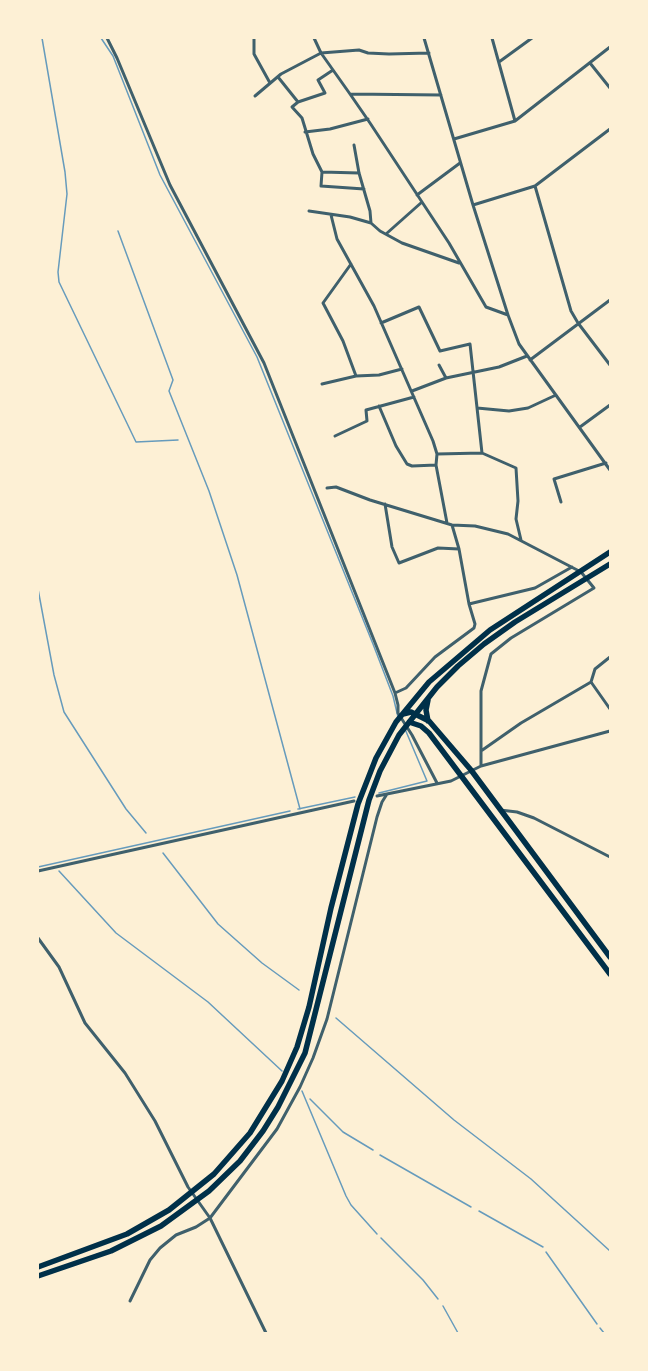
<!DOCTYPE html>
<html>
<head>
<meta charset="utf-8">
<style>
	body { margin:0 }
	#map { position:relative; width:648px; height:1371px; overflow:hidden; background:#fdf0d5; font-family:Mulish,sans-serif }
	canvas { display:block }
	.frame { position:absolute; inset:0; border:39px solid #fdf0d5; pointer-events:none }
</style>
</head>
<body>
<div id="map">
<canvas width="648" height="1371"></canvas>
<div class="frame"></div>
</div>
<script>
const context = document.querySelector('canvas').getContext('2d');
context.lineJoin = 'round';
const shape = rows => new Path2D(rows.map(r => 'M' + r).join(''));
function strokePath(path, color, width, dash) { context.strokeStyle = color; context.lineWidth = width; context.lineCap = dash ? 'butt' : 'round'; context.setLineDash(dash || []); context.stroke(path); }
strokePath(shape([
	[42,38,65,172,67,194,58,272,59,282,136,442,178,440],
	[101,38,113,56,160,175,257,357,373,644,393,696,398,717],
	[118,231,173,380,169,391,209,491,237,575,300,809],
	[38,589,54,675,64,712,126,809,146,833],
	[379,793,427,781,405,729],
	[298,809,355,797],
	[163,853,218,924,262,963,299,990],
	[38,867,290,811],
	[59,871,116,933,208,1002,282,1071],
	[336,1018,454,1120,531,1179,610,1251],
	[302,1091,346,1196,351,1205,377,1234],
	[310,1099,343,1132,373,1150],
	[380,1155,471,1207],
	[479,1211,543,1247],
	[381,1238,423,1280,438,1299],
	[546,1252,597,1324],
	[443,1306,458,1333],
	[600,1328,604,1333]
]), '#669bbc', 1.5);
strokePath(shape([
	[107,38,117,58,170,185,264,363,395,693,398,705,398,713,412,735,437,783],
	[254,38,254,54,270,83],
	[424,38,473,205,508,315,519,344,610,470],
	[492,38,515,121],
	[499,62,532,38],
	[590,63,610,88],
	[278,77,298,102,325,93,318,80,333,70],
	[350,94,321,53,359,50,368,53,389,54,429,53],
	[441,95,350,94,370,123,449,243,486,307,508,315],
	[255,96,281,74,321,53,314,38],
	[298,102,292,107,302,118,313,154,322,172,321,186,364,189],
	[305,132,330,129,368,119],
	[454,139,515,121,610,47],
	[322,172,359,173],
	[535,186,571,311,578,323,610,365],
	[417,195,460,163],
	[473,205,535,186,610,129],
	[309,211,350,217,371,223,370,211,359,173,354,145],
	[331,215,337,239,374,306,433,441,437,454,436,465,447,523],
	[371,223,380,231,402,243,459,263],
	[386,234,422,202],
	[351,264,323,303,343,341,356,376],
	[381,323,419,307,440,351,470,344,482,453,437,454],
	[530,360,610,300],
	[439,365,446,378],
	[322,384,356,376,379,375,402,369],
	[412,391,446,378,499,367,527,356],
	[379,406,396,446,407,464,412,466,436,465],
	[477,408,509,411,528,408,556,395],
	[580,427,610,405],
	[335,436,367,421,366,410,414,397],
	[482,453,516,468,518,501,516,519,521,540],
	[327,488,336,487,370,500,452,525,475,526,508,534,581,572,594,588,511,638,491,654,481,691,481,766],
	[561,502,554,479,606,463],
	[385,504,392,547,399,563,438,548,459,549],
	[452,525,459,549,469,604,535,588,572,567],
	[591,682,610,709],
	[395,693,406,688,435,657,474,628,475,624,469,604],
	[481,751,521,723,591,682,595,669,610,657],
	[377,796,451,781,481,766,610,731],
	[500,810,517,812,534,818,610,857],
	[38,871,354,801],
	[38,938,59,967,85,1023,125,1073,155,1121,188,1187,210,1218,266,1333],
	[130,1301,150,1260,160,1248,176,1235,196,1227,210,1218,277,1129,300,1087,313,1058,327,1019,377,817,382,802,387,794]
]), '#3f606c', 3);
strokePath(shape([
	[428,700,426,710,428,721],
	[403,714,411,712,429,721,471,770,610,957],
	[409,722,421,726,429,733,610,974],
	[38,1267,127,1234,169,1210,214,1174,250,1133,282,1081,297,1047,309,1007,331,908,358,804,376,758,396,722,429,682,490,630,610,552],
	[38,1276,111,1251,161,1226,209,1191,240,1161,263,1131,278,1107,305,1053,369,800,380,771,399,735,437,687,458,666,484,644,515,622,610,564]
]), '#003049', 5.5);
</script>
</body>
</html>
